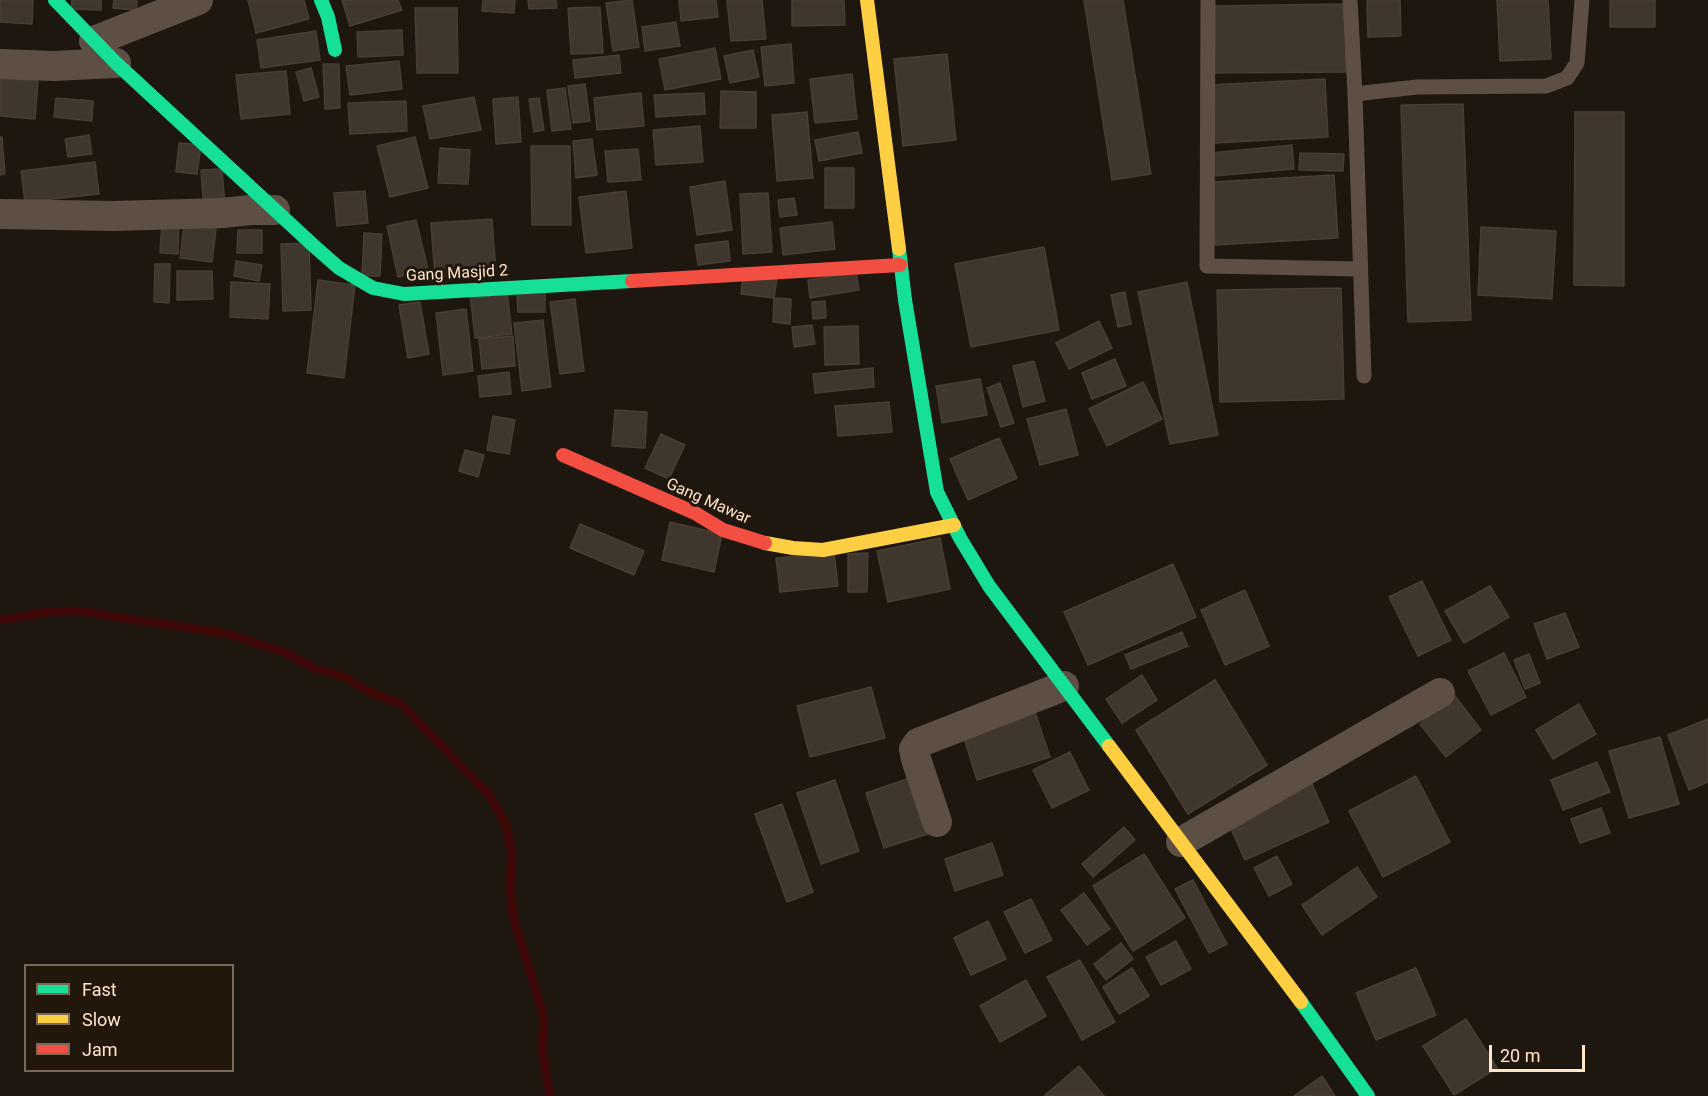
<!DOCTYPE html>
<html>
<head>
<meta charset="utf-8">
<style>
	body { margin:0 }
	#map { position:relative; width:1708px; height:1096px; overflow:hidden; background:#1d1710; font-family:Roboto,sans-serif }
	canvas { display:block }
	.legend { position:absolute; left:24px; top:964px; width:210px; height:108px; box-sizing:border-box; background:#22170b; border:2px solid #7a6958; margin:0; padding:8px 10px; list-style:none; font-size:18px; color:#ffe5cc }
	.legend li { display:flex; align-items:center; gap:12px; height:30px }
	.legend b { width:30px; border:2px solid #7a6958 }
	.scale { position:absolute; left:1489px; top:1045px; width:96px; height:27px; box-sizing:border-box; border:3px solid #ffe5cc; border-top:0; padding-left:8px; font-size:18px; line-height:21px; white-space:nowrap; color:#ffe5cc; -webkit-text-stroke:4px #22170b; paint-order:stroke }
</style>
</head>
<body>
<div id="map">
<canvas width="1708" height="1096"></canvas>
<ul class="legend">
<li><b style="height:8px;background:#16e098"></b>Fast</li>
<li><b style="height:8px;background:#ffcf43"></b>Slow</li>
<li><b style="height:8px;background:#f24e42"></b>Jam</li>
</ul>
<div class="scale">20 m</div>
</div>
<script>
const context = document.querySelector('canvas').getContext('2d');
context.lineJoin = 'round';
const shape = rows => new Path2D(rows.map(r => 'M' + r).join(''));
function strokePath(path, color, width, dash) { context.strokeStyle = color; context.lineWidth = width; context.lineCap = dash ? 'butt' : 'round'; context.setLineDash(dash || []); context.stroke(path); }
function paint(path, color) { context.fillStyle = color; context.fill(path, 'evenodd'); }
function write(font, color, halo, rows, align = 'center') {
  context.font = font + ' Roboto,sans-serif'; context.lineWidth = 6; context.setLineDash([]); context.textBaseline = 'middle'; context.strokeStyle = halo; context.fillStyle = color; for (const [text, x, y, turn = 0] of rows) {
    context.save(); context.translate(x, y); context.rotate((+turn || 0) * Math.PI / 180); context.textAlign = isNaN(turn) ? turn : align; if (halo) context.strokeText(text, 0, 0); context.fillText(text, 0, 0); context.restore();
  }
}
strokePath(shape([
	[0,620,48,612,78,611,229,634,286,653,314,668,345,677,370,692,401,704,490,796,506,825,512,854,510,885,513,916,544,1018,542,1048,550,1096]
]), '#3d0807', 9);
const building = shape([
	[0,0,33,0,32,24,0,22,0,0],
	[72,0,101,0,101,10,71,9,72,0],
	[114,0,137,0,136,10,113,8,114,0],
	[248,0,304,0,309,19,256,33,248,0],
	[342,0,398,0,402,10,350,26,342,0],
	[483,0,515,0,514,13,482,11,483,0],
	[528,0,556,0,557,8,529,9,528,0],
	[632,0,639,47,613,51,606,3,632,0],
	[679,0,716,0,718,17,681,21,679,0],
	[727,0,762,0,766,39,731,41,727,0],
	[792,0,844,0,845,25,792,26,792,0],
	[1084,0,1123,0,1151,174,1112,180,1084,0],
	[1367,0,1400,0,1401,36,1368,37,1367,0],
	[1497,0,1548,0,1551,59,1500,61,1497,0],
	[1610,0,1655,0,1655,27,1610,27,1610,0],
	[1345,4,1346,72,1211,73,1210,6,1345,4],
	[600,7,603,53,571,54,568,8,600,7],
	[415,8,457,8,458,73,417,73,415,8],
	[676,22,680,46,645,51,642,27,676,22],
	[402,30,403,55,358,57,357,32,402,30],
	[316,31,320,60,261,68,257,40,316,31],
	[791,44,794,83,765,86,761,47,791,44],
	[715,48,721,79,665,90,659,59,715,48],
	[753,50,759,77,730,83,724,56,753,50],
	[947,54,956,140,903,146,894,59,947,54],
	[619,55,621,73,575,78,573,60,619,55],
	[399,61,402,89,350,95,346,66,399,61],
	[323,64,339,64,340,108,325,109,323,64],
	[311,68,319,97,304,101,296,72,311,68],
	[286,71,290,114,241,119,236,75,286,71],
	[852,74,857,119,815,123,810,79,852,74],
	[0,78,38,81,35,119,0,116,0,78],
	[1325,79,1328,137,1214,143,1210,85,1325,79],
	[585,84,590,121,573,123,568,86,585,84],
	[565,88,571,129,552,131,547,90,565,88],
	[721,91,756,92,756,128,720,128,721,91],
	[641,93,644,126,597,130,594,98,641,93],
	[704,93,705,114,656,117,654,95,704,93],
	[474,97,481,130,430,139,423,106,474,97],
	[518,97,521,142,496,144,493,99,518,97],
	[56,98,93,101,92,121,54,117,56,98],
	[539,98,544,130,534,132,529,99,539,98],
	[406,101,407,131,350,134,348,103,406,101],
	[1463,104,1471,320,1408,322,1401,105,1463,104],
	[807,112,813,178,777,181,772,115,807,112],
	[1575,112,1624,112,1624,286,1574,285,1575,112],
	[700,126,703,162,656,165,653,130,700,126],
	[858,132,862,153,819,161,815,140,858,132],
	[89,135,92,154,68,157,65,139,89,135],
	[0,137,2,137,5,174,0,175,0,137],
	[415,137,428,188,390,197,377,146,415,137],
	[592,139,597,175,576,178,573,141,592,139],
	[179,143,201,145,197,174,176,172,179,143],
	[1292,145,1294,169,1213,176,1211,153,1292,145],
	[531,146,570,146,571,225,532,225,531,146],
	[440,148,470,150,468,184,438,183,440,148],
	[638,149,641,180,608,182,605,151,638,149],
	[1300,153,1344,154,1343,171,1299,170,1300,153],
	[95,162,99,194,25,202,21,171,95,162],
	[825,168,854,168,854,208,825,208,825,168],
	[222,169,225,207,204,209,201,170,222,169],
	[1334,175,1338,238,1215,245,1212,182,1334,175],
	[725,181,732,230,697,235,690,187,725,181],
	[365,191,368,223,337,226,334,193,365,191],
	[626,191,632,248,586,253,579,197,626,191],
	[768,193,772,252,743,254,740,194,768,193],
	[794,198,797,215,780,217,778,200,794,198],
	[492,219,496,274,435,278,431,223,492,219],
	[162,220,179,220,178,254,160,253,162,220],
	[416,220,428,270,398,277,387,226,416,220],
	[832,222,835,249,783,255,780,228,832,222],
	[184,225,216,229,212,262,180,258,184,225],
	[1481,227,1556,231,1552,299,1478,295,1481,227],
	[238,230,262,230,262,253,237,253,238,230],
	[364,233,382,234,380,276,362,276,364,233],
	[728,241,730,261,698,265,695,245,728,241],
	[309,243,311,310,283,311,281,244,309,243],
	[1044,247,1059,330,971,347,955,264,1044,247],
	[236,261,262,265,259,281,234,276,236,261],
	[155,264,170,264,169,303,154,302,155,264],
	[177,271,212,271,213,299,177,300,177,271],
	[856,272,859,290,810,298,808,280,856,272],
	[743,275,777,279,774,298,741,294,743,275],
	[318,280,355,285,344,378,307,373,318,280],
	[231,282,270,284,268,319,230,317,231,282],
	[1187,282,1218,435,1170,444,1138,292,1187,282],
	[1341,288,1344,399,1220,402,1217,290,1341,288],
	[507,290,512,334,475,338,470,293,507,290],
	[545,290,545,312,518,312,517,291,545,290],
	[1125,292,1131,324,1118,327,1111,295,1125,292],
	[774,298,791,299,790,324,773,322,774,298],
	[575,299,584,371,560,374,550,302,575,299],
	[825,301,826,318,813,319,812,302,825,301],
	[420,302,429,354,408,358,399,305,420,302],
	[466,309,473,371,443,375,436,313,466,309],
	[543,320,551,387,522,391,514,323,543,320],
	[1099,321,1112,348,1069,369,1056,343,1099,321],
	[812,325,815,344,794,347,792,327,812,325],
	[858,326,859,364,825,365,824,327,858,326],
	[513,336,515,366,482,369,479,339,513,336],
	[1115,359,1126,386,1092,399,1082,373,1115,359],
	[1034,361,1045,401,1023,407,1013,366,1034,361],
	[873,368,874,387,815,393,813,374,873,368],
	[509,372,511,394,480,397,478,376,509,372],
	[980,379,987,415,942,423,936,386,980,379],
	[1143,382,1162,419,1107,446,1089,409,1143,382],
	[1000,383,1014,423,1001,427,987,388,1000,383],
	[889,402,892,432,838,436,835,406,889,402],
	[1066,409,1078,455,1040,465,1027,419,1066,409],
	[615,410,647,412,645,448,612,446,615,410],
	[493,416,515,420,509,454,487,450,493,416],
	[661,434,685,445,669,479,645,468,661,434],
	[999,438,1017,478,968,500,950,459,999,438],
	[465,450,484,455,478,477,459,471,465,450],
	[670,522,722,534,714,572,662,560,670,522],
	[580,524,644,551,634,575,570,548,580,524],
	[940,538,950,589,888,602,877,551,940,538],
	[834,553,838,586,780,592,776,558,834,553],
	[868,553,867,592,848,592,848,554,868,553],
	[1173,564,1196,617,1088,665,1064,612,1173,564],
	[1422,581,1451,640,1418,656,1389,597,1422,581],
	[1490,586,1509,617,1464,643,1445,611,1490,586],
	[1245,590,1269,646,1225,665,1201,610,1245,590],
	[1565,613,1579,647,1547,659,1534,624,1565,613],
	[1182,632,1188,646,1131,669,1125,655,1182,632],
	[1504,653,1526,697,1491,715,1468,671,1504,653],
	[1529,654,1540,683,1525,689,1514,660,1529,654],
	[1142,675,1157,700,1122,723,1106,699,1142,675],
	[1215,680,1267,765,1188,814,1136,730,1215,680],
	[871,687,885,738,810,757,797,706,871,687],
	[1455,696,1481,730,1446,757,1420,724,1455,696],
	[1579,704,1596,734,1553,759,1536,730,1579,704],
	[1033,706,1050,757,977,780,961,728,1033,706],
	[1708,719,1708,782,1689,790,1668,735,1708,719],
	[1660,737,1679,804,1629,818,1609,751,1660,737],
	[1070,752,1089,790,1052,808,1033,770,1070,752],
	[1597,762,1610,792,1563,810,1551,780,1597,762],
	[916,776,934,832,884,848,866,793,916,776],
	[1416,776,1450,842,1383,877,1349,811,1416,776],
	[835,780,859,851,821,864,797,793,835,780],
	[1312,784,1329,822,1245,860,1228,822,1312,784],
	[782,804,813,892,787,902,755,814,782,804],
	[1601,808,1610,833,1580,843,1571,819,1601,808],
	[1124,827,1135,840,1093,877,1082,864,1124,827],
	[992,843,1003,875,955,891,945,859,992,843],
	[1144,854,1185,918,1133,951,1093,886,1144,854],
	[1277,856,1292,884,1269,896,1254,868,1277,856],
	[1357,867,1377,897,1322,935,1302,905,1357,867],
	[1193,880,1227,944,1209,953,1175,889,1193,880],
	[1084,893,1110,929,1087,945,1061,910,1084,893],
	[1031,899,1052,940,1025,953,1004,912,1031,899],
	[988,921,1006,959,971,975,954,938,988,921],
	[1176,941,1191,969,1161,985,1146,957,1176,941],
	[1121,943,1133,959,1106,980,1094,964,1121,943],
	[1080,960,1115,1022,1082,1040,1047,977,1080,960],
	[1132,968,1149,996,1119,1014,1103,987,1132,968],
	[1416,968,1436,1015,1376,1040,1356,993,1416,968],
	[1026,980,1046,1016,1000,1042,980,1006,1026,980],
	[1466,1019,1497,1068,1454,1095,1423,1046,1466,1019],
	[1079,1066,1104,1096,1044,1096,1079,1066],
	[1322,1076,1335,1096,1294,1096,1322,1076]
]);
paint(building, '#3f372e');
strokePath(building, '#483e32', 1.5);
strokePath(shape([
	[1208,0,1207,266,1360,269],
	[1350,0,1355,94],
	[1364,376,1355,94,1417,87,1546,86,1567,78,1577,63,1582,0]
]), '#5e4f44', 15);
strokePath(shape([
	[94,41,198,0],
	[0,64,54,66,116,63],
	[0,214,113,216,222,213,251,210,275,210],
	[937,822,916,759,914,749,918,743,1064,686],
	[1181,842,1440,693]
]), '#5e4f44', 30);
strokePath(shape([
	[55,0,116,63,314,246,339,268,373,288,404,294,632,281],
	[321,0,328,17,335,50],
	[899,249,905,300,937,492,960,538,989,586,1109,746],
	[1301,1002,1368,1096]
]), '#16e098', 14);
strokePath(shape([
	[867,0,899,249],
	[765,543,793,548,823,550,954,525],
	[1109,746,1301,1002]
]), '#ffcf43', 14);
strokePath(shape([
	[632,281,900,265],
	[563,455,695,513,723,530,765,543]
]), '#f24e42', 14);
write('16px', '#ffe5cc', '#22170b', [
	["Gang Masjid 2",457,274,-3],
	["Gang Mawar",708,502,24]
]);
</script>
</body>
</html>
